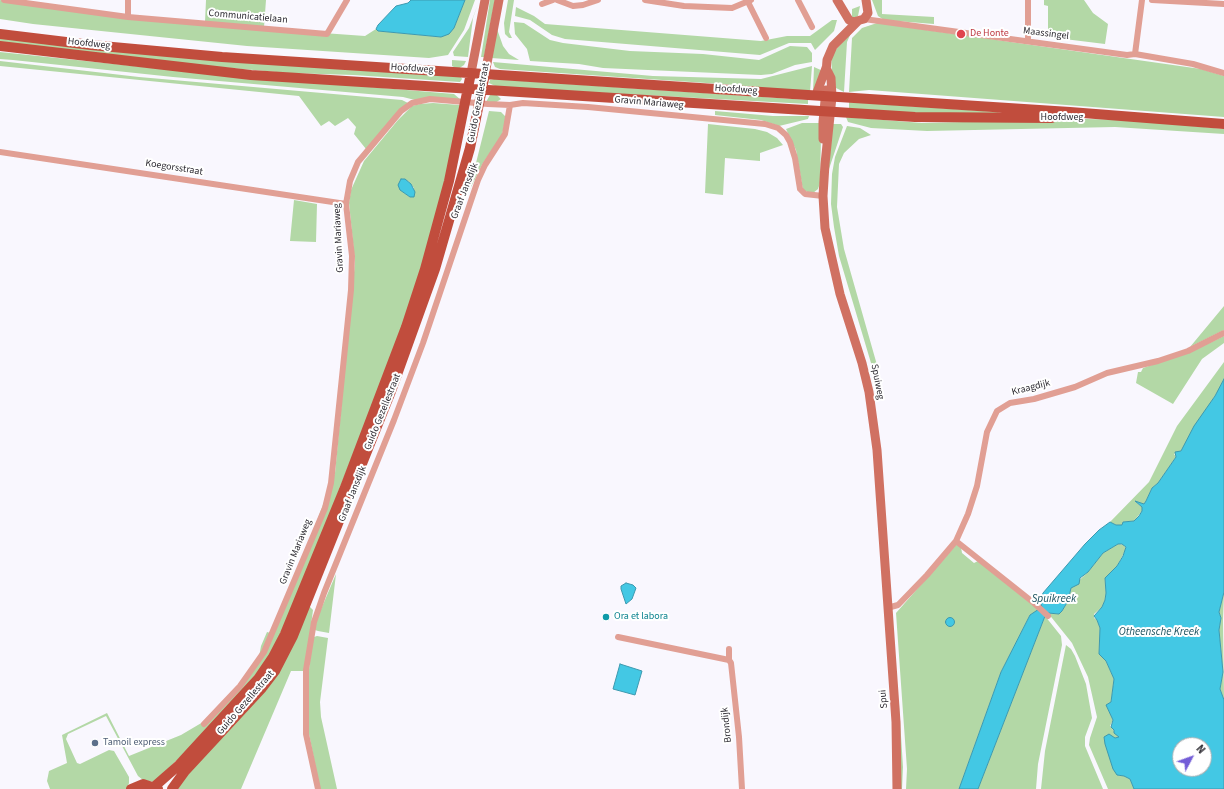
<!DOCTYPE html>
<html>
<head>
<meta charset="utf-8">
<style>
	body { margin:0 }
	#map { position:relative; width:1224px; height:789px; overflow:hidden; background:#f9f7fe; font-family:"Source Sans 3",sans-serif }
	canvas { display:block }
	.north { position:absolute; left:1172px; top:737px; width:40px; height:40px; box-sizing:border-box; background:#fff; border:1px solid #ababad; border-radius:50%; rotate:49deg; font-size:11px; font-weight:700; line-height:16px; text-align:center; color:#2e2c33 }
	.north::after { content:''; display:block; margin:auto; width:14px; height:18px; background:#735dd7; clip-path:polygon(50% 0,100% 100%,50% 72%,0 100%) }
</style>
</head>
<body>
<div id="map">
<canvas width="1224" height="789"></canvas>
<div class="north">N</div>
</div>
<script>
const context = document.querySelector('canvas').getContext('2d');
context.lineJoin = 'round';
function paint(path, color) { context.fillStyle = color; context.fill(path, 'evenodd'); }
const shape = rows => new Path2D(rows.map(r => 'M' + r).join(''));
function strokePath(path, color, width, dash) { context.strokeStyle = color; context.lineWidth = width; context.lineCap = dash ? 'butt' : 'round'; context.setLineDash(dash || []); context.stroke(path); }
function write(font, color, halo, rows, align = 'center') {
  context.font = font + ' "Source Sans 3",sans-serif'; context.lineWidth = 4; context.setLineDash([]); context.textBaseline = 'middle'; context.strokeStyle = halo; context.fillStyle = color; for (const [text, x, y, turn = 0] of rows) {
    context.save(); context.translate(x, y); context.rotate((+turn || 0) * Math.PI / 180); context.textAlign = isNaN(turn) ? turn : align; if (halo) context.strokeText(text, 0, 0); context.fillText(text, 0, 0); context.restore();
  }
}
paint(shape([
	[0,0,127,19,365,36,376,29,378,31,441,37,454,28,465,0,475,0,464,30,448,55,429,58,247,46,33,24,0,19],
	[206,0,266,0,264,27,205,22],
	[490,0,495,0,484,57,481,57],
	[508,0,514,0,509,32,512,38,509,38,505,34,504,23],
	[872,0,882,0,882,14,934,17,934,24,884,20,878,16],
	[1044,0,1084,0,1093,13,1108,24,1105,44,1048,37,1048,6,1044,5],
	[478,4,473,18,468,57,454,56,453,52,469,28],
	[860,6,858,16,852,19,852,9],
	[516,7,534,16,545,24,761,41,787,36,810,36,832,20,837,20,834,31,815,50,811,43,789,43,760,55,565,39,552,35,530,20,515,16],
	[514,22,524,23,550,40,563,43,630,51,703,54,759,60,790,46,807,47,812,53,812,62,795,65,772,74,761,75,603,68,579,64,530,61,527,49,515,34],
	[877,23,1201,69,1224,76,1224,117,869,90,849,92,852,38,862,28],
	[497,29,503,46,509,54,519,60,491,58],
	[851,33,847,42,844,92,836,88,832,73,831,55],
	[0,37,461,77,462,79,460,82,353,75,288,73,162,62,0,43],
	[0,52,181,71,454,94,461,100,415,100,403,97,173,77,13,60,0,59],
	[452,60,466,61,464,65,458,69,452,66],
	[0,61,139,77,402,100,408,103,366,149,354,134,356,127,348,118,335,126,329,121,321,126,299,96,0,66],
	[493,62,653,76,761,79,812,66,810,92,755,88,736,85,500,69,495,67],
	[814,67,823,71,813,92],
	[494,79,808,100,808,104,497,87,489,83,490,80],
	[496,94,501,99,495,103,486,102,490,95],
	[849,102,998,112,999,113,936,115,849,110],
	[433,103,460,105,455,144,411,305,297,598,267,661,204,734,154,782,143,780,138,776,106,716,68,734,66,739,77,763,80,764,109,750,114,751,129,777,129,783,127,789,50,789,47,781,49,771,67,763,62,735,107,713,129,756,181,735,203,722,238,685,259,657,261,646,267,632,274,634,335,473,355,262,349,203,351,190,364,161,398,120,412,106,420,104],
	[408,181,414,188,410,197,403,192],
	[489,111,501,112,506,117,502,135,483,163,469,191],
	[715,111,773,116,809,116,808,119,779,126,761,120,715,115],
	[846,117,922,123,1086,119,1132,120,1224,129,1224,134,1115,127,927,131,871,128,848,122],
	[802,123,820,123,821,137,820,183,818,189,813,193,810,193,803,190,796,150,786,129],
	[708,124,755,129,767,132,777,138,783,145,760,153,760,161,725,158,723,195,705,193],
	[833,124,841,124,843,127,828,172],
	[847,126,860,128,871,135,859,139,844,153,839,164,837,207,844,249,879,372,874,373,839,256,834,227,831,204,832,174,835,157],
	[294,200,317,204,316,242,290,241],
	[1224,306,1224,330,1190,347],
	[1224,336,1224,343,1202,359,1173,404,1136,383,1138,372,1141,372,1143,368,1193,351],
	[1224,362,1224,379,1221,386,1181,451,1174,454,1176,457,1158,483,1152,488,1146,501,1144,504,1137,503,1142,507,1142,511,1134,521,1123,522,1122,525,1116,525,1110,522,1149,482,1177,426],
	[957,544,961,547,962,553,974,563,978,561,1039,610,1030,615,1001,672,959,789,906,789,907,769,896,613],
	[1118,544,1124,545,1126,549,1117,566,1105,578,1106,593,1105,600,1102,607,1094,614,1094,618,1097,620,1100,628,1099,654,1106,661,1114,679,1111,702,1107,706,1113,720,1110,726,1119,737,1115,738,1107,746,1107,749,1119,776,1123,775,1130,779,1134,789,1108,789,1089,745,1090,738,1097,717,1088,677,1072,643,1048,613,1059,614,1062,611,1068,601,1071,588,1088,572,1103,553],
	[336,574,329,633,318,631,315,630,316,621],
	[1224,592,1223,620,1224,700,1220,689,1223,672,1219,630,1221,618,1219,612],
	[309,606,313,610,305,671,291,671,241,789,175,789],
	[1045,616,1061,636,1062,645,1038,764,1036,789,978,789],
	[317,636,328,638,320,702,321,717,337,789,320,789,307,724,307,688,312,642,314,637],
	[1066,645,1071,649,1075,656,1086,684,1092,718,1085,737,1085,746,1103,789,1041,789,1045,751],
	[899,704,903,767,902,789,900,789]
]), '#b3d8a6');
const water = shape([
	[411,0,465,0,454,28,449,34,441,37,378,31,376,29,378,25,396,6,408,3,411,0],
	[401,179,405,179,411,184,415,192,414,197,410,197,400,190,398,185,401,179],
	[1224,379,1224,592,1219,612,1221,618,1219,630,1223,672,1220,689,1224,700,1224,789,1134,789,1130,779,1124,776,1117,775,1113,769,1105,744,1104,737,1109,734,1115,738,1119,737,1114,733,1114,730,1111,727,1113,720,1106,705,1111,702,1114,679,1106,661,1099,654,1100,628,1097,620,1094,616,1102,607,1105,600,1106,593,1105,578,1117,566,1123,556,1126,547,1122,544,1118,544,1103,553,1088,572,1080,578,1079,584,1071,588,1068,601,1062,611,1059,614,1048,613,1045,616,978,789,959,789,1001,672,1030,615,1042,607,1040,601,1043,593,1085,544,1099,530,1110,522,1116,525,1122,525,1123,522,1134,521,1139,516,1142,511,1142,507,1135,501,1144,504,1146,501,1152,488,1158,483,1176,457,1175,452,1181,451,1194,426,1215,396,1224,379],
	[1180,745,1204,745,1204,769,1180,769,1180,745],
	[626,583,633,585,636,588,632,599,626,604,621,589,621,586,626,583],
	'945.5 622a4.5 4.5 0 1 1 9 0a4.5 4.5 0 1 1-9 0Z',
	[620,664,642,671,635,695,613,689,620,664]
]);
paint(water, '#43c8e4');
strokePath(water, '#3d99af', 1);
strokePath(shape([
	[4,0,128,17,327,34,347,0],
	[557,0,573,6,583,5,598,0],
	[645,0,684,6,732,8,751,0],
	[798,0,812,27],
	[1152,0,1224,4],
	[748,2,766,38],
	[542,4,553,0],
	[128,17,128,0],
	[864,19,1127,55,1135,54,1193,64,1224,73],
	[1028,41,1028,0],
	[1135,54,1142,0],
	[0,152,346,204],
	[956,541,1034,603,1048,616],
	[887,608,898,605,927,575,956,541,968,514,977,486,987,432,997,411,1010,403,1034,399,1075,387,1107,373,1158,361,1188,351,1224,333],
	[618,637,729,660,731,663,739,737,742,789],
	[729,649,729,660],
	[204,724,240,686,264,652,325,508,331,483,351,290,352,256,346,204,350,181,358,162,401,111,412,103,430,99,488,104,510,105,523,103,588,107,765,124,778,128,786,135,790,142,795,158,800,189,805,194,823,196],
	[318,789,306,734,306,670,314,622,324,593,394,420,423,343,478,180,485,165,505,134,510,105]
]), '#e19f94', 6);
strokePath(shape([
	[837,0,849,20,853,22,864,19,868,13,866,0],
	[826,68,831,78,832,97,825,164,823,196,825,228,840,294,862,363,869,392,877,450,896,722,897,789],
	[471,73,485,0],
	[826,73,827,60,833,46,858,21],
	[485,74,499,0],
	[816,95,826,68],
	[823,139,823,122,826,90]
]), '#d07162', 9);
strokePath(shape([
	[0,34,91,45,222,57,1070,112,1224,124],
	[0,46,251,75,915,117,1052,118],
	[155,786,179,765,258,679,273,657,285,634,344,490,406,327,425,269,449,181,471,73],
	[131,789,143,784,158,789],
	[172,789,185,771,262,688,275,671,293,636,390,394,435,269,470,148,485,74]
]), '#c14d3d', 10);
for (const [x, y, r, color] of [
	[961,34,5,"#e0444e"],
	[606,617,4,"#0f9aa8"],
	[95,743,4,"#5c6f8a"]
]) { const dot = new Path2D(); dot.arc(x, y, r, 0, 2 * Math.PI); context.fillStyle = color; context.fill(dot); strokePath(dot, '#fff', 1.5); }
write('10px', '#2e2c33', '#fff', [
	["Communicatielaan",248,17,5],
	["Maassingel",1046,34,7],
	["Hoofdweg",89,44,6],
	["Hoofdweg",412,69,4],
	["Hoofdweg",736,90,4],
	["Guido Gezellestraat",479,103,-79],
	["Gravin Mariaweg",649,103,5],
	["Hoofdweg",1062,118],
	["Koegorsstraat",174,168,9],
	["Graaf Jansdijk",465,191,-69],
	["Gravin Mariaweg",339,238,-93],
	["Spuiweg",877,382,79],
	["Kraagdijk",1031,388,-14],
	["Guido Gezellestraat",383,412,-68],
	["Graaf Jansdijk",353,494,-68],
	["Gravin Mariaweg",296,552,-68],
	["Spui",884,699,-95],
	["Guido Gezellestraat",246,703,-49],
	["Brondijk",727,725,-96]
]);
write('10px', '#be3a42', '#fff', [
	["De Honte",970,34]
], 'left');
write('10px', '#0d838f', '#fff', [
	["Ora et labora",614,617]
], 'left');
write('10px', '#4e5e75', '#fff', [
	["Tamoil express",103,743]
], 'left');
write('italic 11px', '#1c525f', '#fff', [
	["Spuikreek",1054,600],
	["Otheensche Kreek",1159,633]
]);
</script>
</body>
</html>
